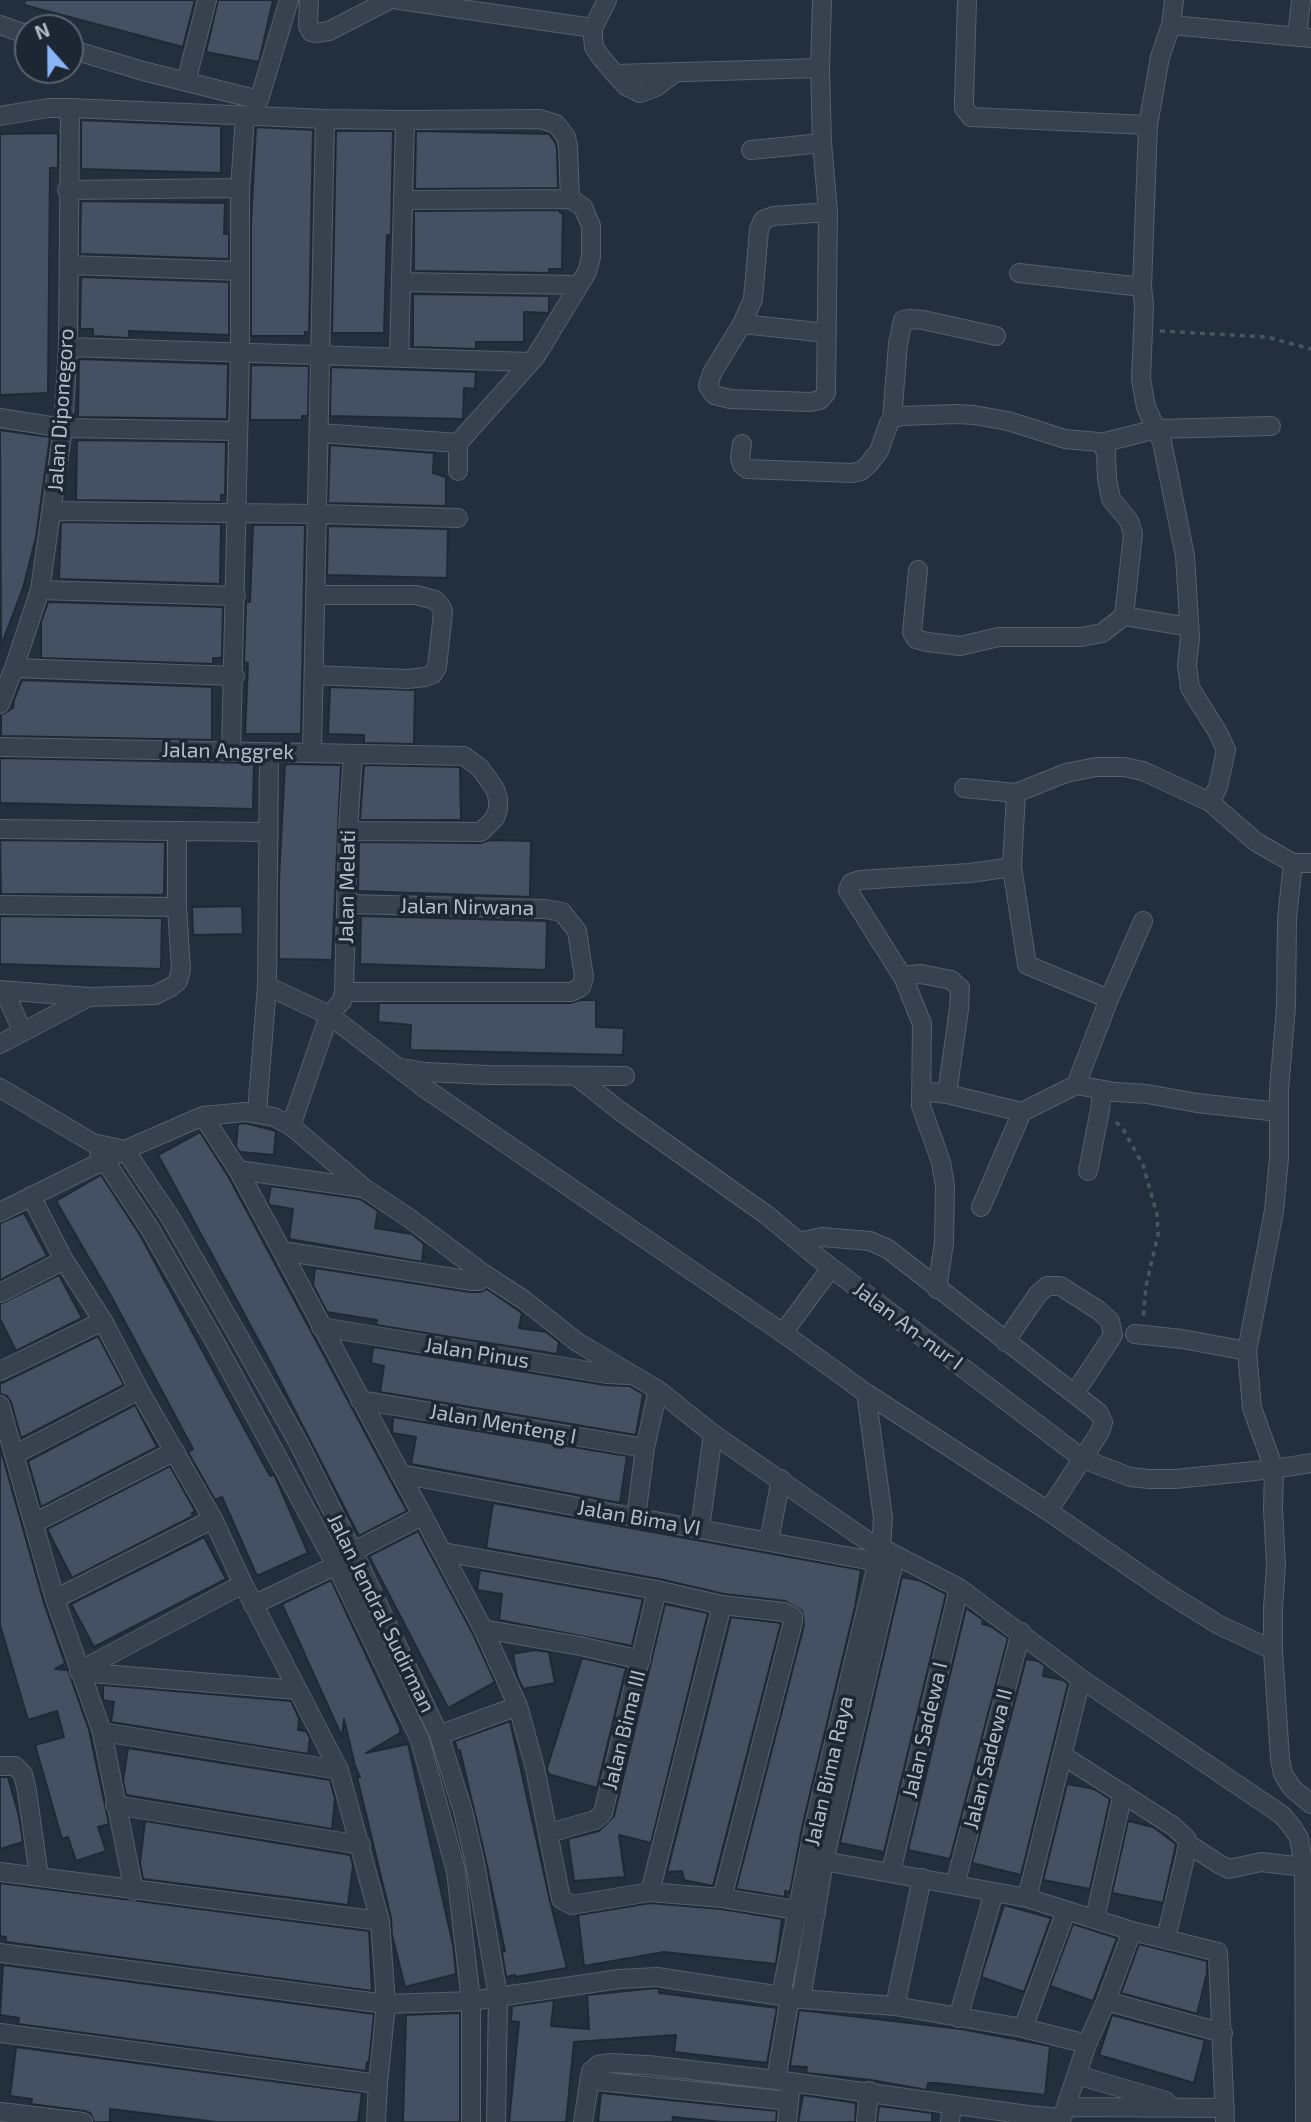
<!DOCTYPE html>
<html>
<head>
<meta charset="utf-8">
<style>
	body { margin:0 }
	#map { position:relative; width:1311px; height:2122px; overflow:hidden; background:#242f3e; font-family:"Exo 2",sans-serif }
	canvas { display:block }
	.north { position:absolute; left:14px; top:14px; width:70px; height:70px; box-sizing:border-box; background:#1d2633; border:2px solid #59626f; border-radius:50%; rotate:339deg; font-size:19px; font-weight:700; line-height:28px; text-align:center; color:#b4bcc9 }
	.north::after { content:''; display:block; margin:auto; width:24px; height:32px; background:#8ab4f8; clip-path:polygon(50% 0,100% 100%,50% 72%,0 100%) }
</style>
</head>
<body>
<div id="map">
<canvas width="1311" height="2122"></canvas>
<div class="north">N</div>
</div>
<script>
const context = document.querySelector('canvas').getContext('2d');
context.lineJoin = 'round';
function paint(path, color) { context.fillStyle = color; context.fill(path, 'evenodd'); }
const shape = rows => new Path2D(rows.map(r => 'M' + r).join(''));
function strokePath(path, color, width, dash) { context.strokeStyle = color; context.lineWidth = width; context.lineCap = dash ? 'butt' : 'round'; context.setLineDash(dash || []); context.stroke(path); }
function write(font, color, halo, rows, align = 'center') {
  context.font = font + ' "Exo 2",sans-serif'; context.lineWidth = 7; context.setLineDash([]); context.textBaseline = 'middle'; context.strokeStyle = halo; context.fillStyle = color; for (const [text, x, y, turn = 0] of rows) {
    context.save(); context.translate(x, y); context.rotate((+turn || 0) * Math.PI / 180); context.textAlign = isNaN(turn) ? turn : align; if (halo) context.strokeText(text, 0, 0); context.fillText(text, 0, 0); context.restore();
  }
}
const building = shape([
	[25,0,195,0,183,47,24,5,25,0],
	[218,0,273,0,259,62,206,52,218,0],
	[81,120,221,126,221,173,81,169,81,120],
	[256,127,313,130,309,332,305,332,305,336,251,336,251,225,256,127],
	[336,131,393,131,391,235,387,235,384,333,332,333,336,131],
	[416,131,549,134,555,142,557,148,558,188,415,189,416,131],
	[58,133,58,168,50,168,48,393,0,395,0,134,58,133],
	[81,201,225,203,224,234,229,234,229,259,80,254,81,201],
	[560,210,560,213,563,213,562,269,549,269,549,273,414,271,414,211,560,210],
	[81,277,229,282,229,335,129,331,129,338,93,336,93,329,80,329,81,277],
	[413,294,549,296,549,313,524,312,524,342,476,342,476,349,413,347,413,294],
	[79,359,228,364,227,419,78,417,79,359],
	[251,365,309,366,308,416,302,416,302,420,250,420,251,365],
	[331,367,476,372,475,389,464,388,463,419,330,416,331,367],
	[0,430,50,437,36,537,23,588,1,646,0,430],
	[77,440,226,442,225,495,221,495,221,502,76,500,77,440],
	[330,445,434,453,433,473,446,477,446,506,328,503,330,445],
	[61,522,221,524,220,584,59,579,61,522],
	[253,525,305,525,301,734,245,734,248,663,244,662,246,602,250,602,253,525],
	[328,526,448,529,447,578,327,575,328,526],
	[48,602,223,607,222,658,213,658,213,664,41,658,41,622,48,602],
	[22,680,212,687,212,740,1,736,1,715,13,708,14,700,22,680],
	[330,687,415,690,414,744,364,743,364,735,328,734,330,687],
	[0,758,254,763,253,809,0,803,0,758],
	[285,764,341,765,332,960,279,959,279,880,285,764],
	[364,765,460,767,461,820,360,820,364,765],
	[0,840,165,842,164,893,162,895,1,894,0,840],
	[490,840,531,841,530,897,358,891,359,842,481,843,490,840],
	[242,906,243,934,193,935,192,907,242,906],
	[0,916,162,918,161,969,0,964,0,916],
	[361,916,547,921,546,970,360,964,361,916],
	[581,1000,596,1000,596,1027,624,1028,623,1055,410,1050,411,1025,378,1022,379,1003,571,1003,581,1000],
	[245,1123,276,1131,274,1155,240,1152,236,1147,238,1124,245,1123],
	[200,1132,228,1176,407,1511,359,1536,268,1358,158,1155,200,1132],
	[101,1175,140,1235,270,1476,274,1474,308,1553,257,1576,222,1497,215,1500,188,1452,193,1449,111,1296,56,1201,101,1175],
	[271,1186,360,1199,378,1211,375,1228,412,1234,424,1244,422,1262,289,1239,293,1209,270,1205,268,1202,271,1186],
	[24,1213,47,1256,0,1280,0,1223,24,1213],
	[315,1268,470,1292,480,1292,487,1289,522,1313,519,1328,546,1332,559,1342,557,1354,376,1325,377,1320,327,1312,313,1285,315,1268],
	[59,1275,82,1318,16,1351,0,1319,0,1304,59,1275],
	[98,1336,124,1385,21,1438,11,1402,7,1396,0,1394,0,1384,98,1336],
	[373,1347,605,1385,629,1386,643,1394,636,1435,380,1392,384,1366,371,1363,373,1347],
	[135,1405,157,1447,41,1507,28,1461,135,1405],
	[393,1417,627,1456,620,1503,411,1464,416,1437,392,1433,393,1417],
	[0,1447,44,1603,65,1663,55,1669,68,1670,89,1730,109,1824,98,1827,106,1851,76,1861,68,1837,62,1839,35,1745,64,1737,57,1711,28,1720,0,1625,0,1447],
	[170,1466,195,1511,192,1513,193,1516,72,1578,47,1529,170,1466],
	[493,1503,861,1570,855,1607,803,1823,790,1892,785,1891,785,1897,736,1889,804,1625,802,1611,785,1601,724,1594,659,1579,486,1548,493,1503],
	[418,1531,473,1634,495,1682,448,1708,369,1556,418,1531],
	[204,1537,226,1579,94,1647,71,1604,204,1537],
	[480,1570,643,1599,632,1646,499,1620,502,1594,477,1590,480,1570],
	[902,1577,921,1581,946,1594,884,1852,840,1843,902,1577],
	[331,1580,400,1728,400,1733,366,1753,408,1744,453,1945,456,1974,405,1987,392,1935,391,1918,357,1777,360,1777,355,1766,344,1719,342,1737,282,1604,331,1580],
	[665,1604,708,1613,651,1843,619,1835,625,1877,574,1881,568,1839,599,1831,614,1816,665,1604],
	[966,1608,983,1620,982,1624,990,1626,1008,1638,950,1859,908,1850,966,1608],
	[731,1617,781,1623,713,1886,684,1880,682,1871,667,1872,731,1617],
	[534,1650,549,1652,555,1683,523,1689,517,1676,513,1654,534,1650],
	[582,1658,626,1668,597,1788,548,1774,547,1768,582,1658],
	[1026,1659,1038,1661,1045,1666,1043,1676,1063,1680,1068,1684,1021,1875,972,1863,1026,1659],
	[103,1685,291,1701,299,1718,298,1730,306,1731,310,1738,308,1754,111,1722,114,1702,103,1700,103,1685],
	[510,1721,550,1901,567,1968,515,1977,515,1975,506,1977,502,1952,505,1951,486,1861,460,1750,457,1750,455,1741,510,1721],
	[128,1748,330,1780,335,1799,332,1829,126,1795,123,1781,128,1748],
	[0,1777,8,1777,19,1816,23,1842,0,1849,0,1777],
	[1067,1784,1094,1789,1110,1799,1090,1889,1043,1880,1067,1784],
	[145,1821,350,1855,353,1865,348,1905,143,1879,140,1863,145,1821],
	[1128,1821,1153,1827,1176,1844,1163,1903,1112,1893,1128,1821],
	[0,1883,369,1931,372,1991,6,1942,6,1937,0,1936,0,1883],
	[650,1903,721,1909,782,1919,776,1964,664,1952,584,1966,578,1915,650,1903],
	[1004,1905,1051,1918,1024,1992,981,1977,1004,1905],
	[1073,1924,1117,1938,1093,2001,1050,1986,1073,1924],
	[1139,1944,1207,1961,1207,1973,1197,2014,1121,1993,1139,1944],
	[3,1965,374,2014,369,2062,367,2062,366,2071,18,2024,19,2018,0,2015,3,1965],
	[656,1988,659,1989,659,1993,777,2008,767,2063,674,2052,676,2035,574,2042,566,2122,509,2122,519,2022,511,2021,512,2006,554,2000,551,2026,589,2029,587,1995,656,1988],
	[799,2010,961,2029,1050,2046,1045,2095,936,2083,928,2083,927,2090,871,2080,806,2073,807,2067,790,2066,799,2010],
	[460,2013,460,2122,403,2122,406,2015,460,2013],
	[1112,2015,1205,2040,1194,2083,1099,2055,1112,2015],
	[16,2047,362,2093,358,2122,216,2122,110,2109,110,2122,94,2122,90,2113,85,2111,31,2104,32,2099,10,2096,16,2047],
	[601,2093,777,2111,776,2122,722,2122,673,2117,672,2122,598,2122,601,2093],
	[803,2095,856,2103,855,2122,798,2122,803,2095],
	[879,2106,932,2113,932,2122,877,2122,879,2106]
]);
paint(building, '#455162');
strokePath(building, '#1f2835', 2);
const minor = shape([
	[309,0,308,26,311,32,316,33,329,31,389,0],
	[399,0,593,28],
	[607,0,593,28,593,37,594,47,599,55,615,74,626,86,640,93,656,87,676,72],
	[822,0,820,68,822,143,828,212,826,393,820,400,810,402,730,399,714,395,708,386,712,373,742,324,753,299,759,230,763,220,773,216,828,212],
	[967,0,964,102,964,108,971,117,1148,125],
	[1174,0,1171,25,1311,38],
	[0,25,28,35],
	[1171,25,1160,57,1148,125,1142,287,1144,305,1141,379,1146,407,1162,442,1185,556,1190,638,1187,665,1190,688,1217,731,1226,750,1218,787,1210,802,1256,842,1293,863,1287,918,1286,1007,1279,1090,1279,1158,1274,1211,1247,1351,1252,1408,1274,1469,1273,1509,1276,1565,1273,1608,1273,1650,1280,1759,1283,1774,1292,1788,1311,1804],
	[1297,37,1301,0],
	[70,49,143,71,259,100,289,0],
	[615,74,820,68],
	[186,82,207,0],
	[0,116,48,108,70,108,325,119,405,120,540,119,556,124,566,137,568,147,570,199,583,207,591,226,591,257,587,272,536,356,458,443,320,433],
	[751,150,822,143],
	[67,190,240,188],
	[403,200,570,199],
	[69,265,240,271],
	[1019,273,1142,287],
	[401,282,578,285],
	[742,324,827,333],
	[68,347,530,362],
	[399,358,405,120],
	[0,418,63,428,237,431],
	[892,419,898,344,903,320,909,319,923,320,996,336],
	[458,443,458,471],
	[1101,443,1157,429,1271,426],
	[742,444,740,458,742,465,747,469,852,473,861,471,868,465,879,451,889,423,892,419,902,416,956,414,974,415,1008,421,1065,439,1099,442,1103,446,1106,453,1107,479,1111,499,1129,521,1133,534,1124,616],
	[53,511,318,514,458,518],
	[918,570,912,632,916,639,927,642,960,646,999,637,1081,637,1102,633,1124,616,1189,627],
	[40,590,236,596],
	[14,668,235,676],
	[314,675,407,679,425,677,433,674,437,667,443,613,442,608,435,600,416,595,316,595],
	[0,704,14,668,40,590,63,428,68,347,70,108],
	[0,747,464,756,480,768,495,789,498,799,498,809,495,818,481,832,348,831],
	[231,752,240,354,240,188,245,116],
	[312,752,325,119],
	[964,788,1016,793,1066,773,1096,767,1124,767,1143,771,1210,802],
	[0,829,269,832],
	[1293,863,1311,863],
	[1012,867,1027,965,1109,999],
	[0,905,177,907],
	[904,979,909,975,921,974,951,980,960,988,959,1009,947,1094],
	[267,986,329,1015,426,1089,783,1333,866,1393,1048,1511,1166,1592,1219,1625,1273,1650],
	[0,990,89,997,155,995,171,987,178,981,181,969,177,907,177,832],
	[5,992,22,1031],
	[344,992,571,992,581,987,584,977,577,931,562,912,544,909,347,904],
	[0,1044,87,998],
	[401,1068,426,1072,488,1075,625,1076],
	[577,1077,620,1111,768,1216,817,1257,1083,1459,1130,1477,1149,1479,1175,1479,1274,1469,1311,1463],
	[1076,1085,1109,999,1143,921],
	[0,1088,93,1143,125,1150,170,1217,232,1325,298,1442,358,1562,439,1735,463,1811,475,1863,498,1996,496,2122],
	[921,1091,947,1094,1022,1112,1076,1085,1115,1092,1147,1094,1197,1103,1279,1112],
	[257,1112,267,986,269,753],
	[203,1116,238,1170,282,1251,483,1629,518,1706,535,1768,561,1899,572,1905,650,1892,722,1898,816,1913],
	[291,1126,329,1015,342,1001,344,992,348,831,353,754],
	[99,1152,150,1229,215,1342,336,1565,420,1740,456,1871,471,2001,471,2122],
	[238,1170,363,1188],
	[1088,1171,1100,1110,1102,1090],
	[31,1196,64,1260,103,1321,139,1390,213,1519,243,1584,339,1770,380,1921,386,2004,378,2084,376,2122],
	[981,1207,1022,1112],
	[0,1212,125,1150,203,1116,245,1112,274,1117,291,1126,364,1188,409,1218,484,1274,524,1300,577,1342,658,1390,713,1434,866,1540,959,1588,1081,1679,1282,1815,1292,1827,1299,1838,1304,1867,1305,2122],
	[799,1242,822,1237,870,1241,888,1249,1099,1413,1103,1422,1100,1432,1048,1511],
	[282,1251,472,1281,479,1281,484,1274],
	[937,1289,944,1243,945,1186,941,1162,921,1106,922,1024,904,979,848,890,851,883,860,880,970,873,1012,867,1016,793],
	[0,1293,64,1260],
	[321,1327,607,1374,629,1375],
	[783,1333,831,1268],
	[1135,1334,1182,1339,1247,1351],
	[1005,1342,1038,1294,1047,1286,1060,1286,1098,1310,1110,1321,1113,1335,1075,1393],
	[0,1371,103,1321],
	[360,1400,645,1448],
	[0,1405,55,1599,102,1732,134,1891],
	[16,1454,139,1390],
	[400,1474,878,1562],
	[636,1517,645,1448,658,1390],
	[34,1523,175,1451],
	[700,1528,713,1434],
	[769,1541,781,1479],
	[352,1552,422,1516],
	[443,1552,657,1590,722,1605,784,1612,793,1617,793,1622,722,1898],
	[55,1599,213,1519],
	[253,1605,345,1561],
	[483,1629,580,1646,641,1660],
	[79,1671,243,1584],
	[79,1672,297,1690],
	[102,1732,339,1770],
	[439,1735,518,1706],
	[1062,1755,1173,1826,1186,1838,1188,1844,1185,1858,1166,1938],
	[0,1766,15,1766,23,1774,27,1791,39,1877],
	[115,1805,361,1845],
	[549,1833,595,1820,603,1813,657,1590],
	[1188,1844,1219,1864,1229,1869,1261,1862,1304,1867],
	[824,1861,1027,1898,1132,1931,1218,1952,1225,2122],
	[0,1872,380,1921],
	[891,1872,959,1588],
	[955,1885,1021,1632],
	[650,1892,722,1605],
	[1027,1898,1081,1679],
	[1095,1918,1123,1793],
	[0,1953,386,2004,471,2001,619,1979,657,1977,801,1999,895,2006,1023,2028,1087,2044],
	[781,1996,814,1826,881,1548,883,1518,866,1393],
	[801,1999,824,1861,895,1557],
	[1106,2001,1223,2033],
	[895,2006,922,1878],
	[958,2018,994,1892],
	[1023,2028,1066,1911],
	[0,2033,378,2084],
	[1077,2075,1166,2101],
	[589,2080,789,2101],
	[776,2080,790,1997],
	[1066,2107,1225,2108],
	[1,2112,83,2122],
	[583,2122,591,2071,598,2065,611,2063,648,2065,776,2080,1028,2115,1062,2118,1087,2044,1106,2001,1132,1931],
	[787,2122,790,2091],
	[866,2122,869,2091],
	[950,2122,952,2104]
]);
strokePath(minor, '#565f6c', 20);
strokePath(shape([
	[1160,331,1267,337,1311,349],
	[1116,1122,1123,1129,1143,1165,1157,1214,1158,1235,1146,1286,1143,1320]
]), '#44595c', 3.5, [5, 5]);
strokePath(minor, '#38414e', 18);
write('21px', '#b4bcc9', '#1d2633', [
	["Jalan Diponegoro",61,410,-86],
	["Jalan Anggrek",228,751,1],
	["Jalan Melati",347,887,-89],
	["Jalan Nirwana",467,907,1],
	["Jalan An-nur I",908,1326,37],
	["Jalan Pinus",477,1353,9],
	["Jalan Menteng I",503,1424,10],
	["Jalan Bima VI",639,1518,10],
	["Jalan Jendral Sudirman",381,1613,64],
	["Jalan Bima III",624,1730,-76],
	["Jalan Sadewa I",925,1730,-77],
	["Jalan Sadewa II",988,1759,-76],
	["Jalan Bima Raya",829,1771,-77]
]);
</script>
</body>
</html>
